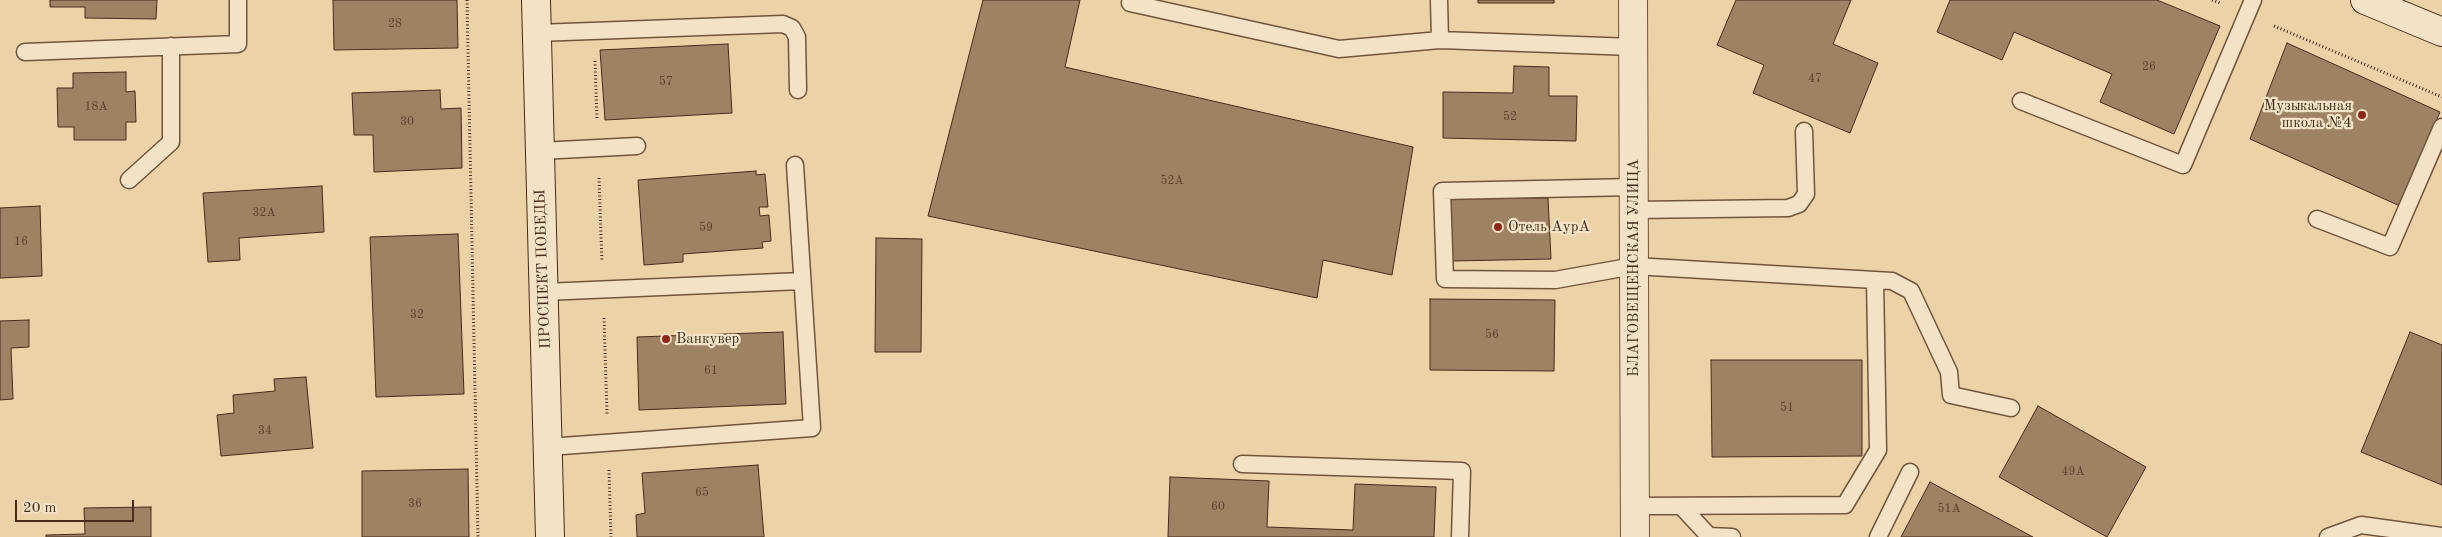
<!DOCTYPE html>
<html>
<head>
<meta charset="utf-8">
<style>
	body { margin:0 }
	#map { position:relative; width:2442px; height:537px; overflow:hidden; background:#ecd2a7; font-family:"Old Standard TT",serif }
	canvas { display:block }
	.scale { position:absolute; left:15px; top:500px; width:119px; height:22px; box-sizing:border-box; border:2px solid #472b1b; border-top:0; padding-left:6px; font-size:15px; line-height:18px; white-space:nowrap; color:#472b1b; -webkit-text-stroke:4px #f3e2c6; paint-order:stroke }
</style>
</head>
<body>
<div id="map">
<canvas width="2442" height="537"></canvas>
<div class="scale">20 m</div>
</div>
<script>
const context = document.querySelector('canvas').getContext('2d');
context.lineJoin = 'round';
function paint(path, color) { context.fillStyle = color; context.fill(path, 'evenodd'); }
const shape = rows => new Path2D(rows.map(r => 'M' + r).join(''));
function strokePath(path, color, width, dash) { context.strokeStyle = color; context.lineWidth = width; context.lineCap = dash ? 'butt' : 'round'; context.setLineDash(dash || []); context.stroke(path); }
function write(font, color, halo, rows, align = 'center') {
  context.font = font + ' "Old Standard TT",serif'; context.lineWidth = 4.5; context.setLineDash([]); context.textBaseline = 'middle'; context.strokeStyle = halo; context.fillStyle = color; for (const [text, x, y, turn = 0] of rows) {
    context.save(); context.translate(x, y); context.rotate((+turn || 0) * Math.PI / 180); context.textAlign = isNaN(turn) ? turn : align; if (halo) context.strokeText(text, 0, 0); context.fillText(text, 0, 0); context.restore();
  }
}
const building = shape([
	[50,0,157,0,156,19,85,18,85,7,50,7,50,0],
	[333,0,457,0,458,48,334,50,333,0],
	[983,0,1080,0,1065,67,1413,147,1392,275,1323,260,1317,298,928,216,983,0],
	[1478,0,1554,0,1554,3,1478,3,1478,0],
	[1736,0,1851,0,1833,44,1878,63,1850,133,1753,93,1764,65,1717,45,1736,0],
	[1950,0,2157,0,2220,26,2174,134,2100,102,2112,74,2014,32,2002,60,1937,32,1950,0],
	[2287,43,2440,112,2400,206,2250,139,2287,43],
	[728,44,732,113,605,120,600,50,728,44],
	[1514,66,1549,67,1549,96,1577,96,1576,141,1443,138,1443,92,1513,93,1514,66],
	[126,72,126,92,135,91,136,122,126,122,126,140,74,140,74,127,58,127,57,88,73,88,73,73,126,72],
	[440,90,441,109,461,108,462,168,374,172,373,135,354,135,352,93,440,90],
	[756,171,756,175,765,174,768,207,759,207,760,216,769,215,771,241,762,242,763,248,683,254,683,262,644,265,638,180,756,171],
	[322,186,324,232,239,238,240,260,208,262,203,193,322,186],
	[1548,198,1551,259,1452,261,1451,199,1548,198],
	[40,206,42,276,0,278,0,208,40,206],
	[458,234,464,394,376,397,370,237,458,234],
	[876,238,922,239,921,352,875,352,876,238],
	[1430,299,1555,300,1554,371,1430,370,1430,299],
	[29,320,29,347,11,348,13,399,0,400,0,321,29,320],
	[783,332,786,404,639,410,637,337,783,332],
	[2410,332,2442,345,2442,485,2361,452,2410,332],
	[1711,360,1862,360,1862,456,1712,457,1711,360],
	[306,377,313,448,221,456,217,415,234,413,233,395,275,391,274,379,306,377],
	[2038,406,2146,467,2107,537,1999,477,2038,406],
	[758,465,764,537,637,537,636,515,645,513,642,473,758,465],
	[468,469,469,537,362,537,362,471,468,469],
	[1170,477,1269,481,1267,527,1353,530,1355,484,1436,487,1434,537,1168,537,1170,477],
	[1930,482,2033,537,1901,537,1930,482],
	[151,507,151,537,46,537,46,535,85,534,84,508,151,507]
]);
paint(building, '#9d8264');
strokePath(building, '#472b1b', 1);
const lane = shape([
	[1439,0,1440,40,1633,47],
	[1130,3,1339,49,1440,40],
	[537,33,783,24,792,28,797,37,798,90],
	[25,52,238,44,238,0],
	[2021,101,2183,165,2253,0],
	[540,151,637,146],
	[129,180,171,142,171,46],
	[1634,187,1442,191,1445,279,1555,280,1634,266,1892,281,1911,291,1949,372,1951,395,2011,408],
	[1634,210,1788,208,1799,204,1806,194,1804,131],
	[2317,219,2390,247,2442,127],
	[544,292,802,281],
	[548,447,812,428,795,165],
	[1242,464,1462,471,1460,537],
	[1635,506,1845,505,1878,450,1875,280],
	[1681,506,1709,536,1732,537],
	[1878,537,1910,472],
	[2328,537,2361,525,2442,536]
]);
const street = shape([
	[1633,0,1635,537]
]);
const secondary = shape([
	[536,0,550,537],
	[2365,0,2442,32]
]);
strokePath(lane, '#70553e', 19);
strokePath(street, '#70553e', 30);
strokePath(secondary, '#472b1b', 30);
strokePath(shape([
	[467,0,478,537],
	[2212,0,2220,3],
	[2274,26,2442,97],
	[595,61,597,119],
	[599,178,602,262],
	[604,318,607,414],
	[609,470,611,537]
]), '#472b1b', 3, [1, 2.5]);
strokePath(lane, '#f3e2c6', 16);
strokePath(street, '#f3e2c6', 28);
strokePath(secondary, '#f3e2c6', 28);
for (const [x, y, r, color] of [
	[2362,115,5,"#8f2418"],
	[1498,227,5,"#8f2418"],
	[666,339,5,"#8f2418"]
]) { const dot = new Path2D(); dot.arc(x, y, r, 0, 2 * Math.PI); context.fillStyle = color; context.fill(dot); strokePath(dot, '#f3e2c6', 2); }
write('12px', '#5c412d', null, [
	["28",395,24],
	["26",2149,67],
	["47",1815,79],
	["57",666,82],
	["18А",96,107],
	["52",1510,117],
	["30",407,122],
	["52А",1172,181],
	["32А",264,213],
	["59",706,228],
	["16",21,242],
	["32",417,315],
	["56",1492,335],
	["61",711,371],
	["51",1787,408],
	["34",265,431],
	["49А",2073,472],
	["65",702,493],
	["36",415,504],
	["60",1218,507],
	["51А",1949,509]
]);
write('15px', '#472b1b', '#f3e2c6', [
	["Музыкальная",2352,106,"right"],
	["школа №4",2352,123,"right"],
	["Отель АурА",1508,227],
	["Ванкувер",676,339]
], 'left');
write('15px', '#472b1b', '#f3e2c6', [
	["БЛАГОВЕЩЕНСКАЯ УЛИЦА",1634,268,-90],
	["ПРОСПЕКТ ПОБЕДЫ",543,269,-92]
]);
</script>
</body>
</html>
